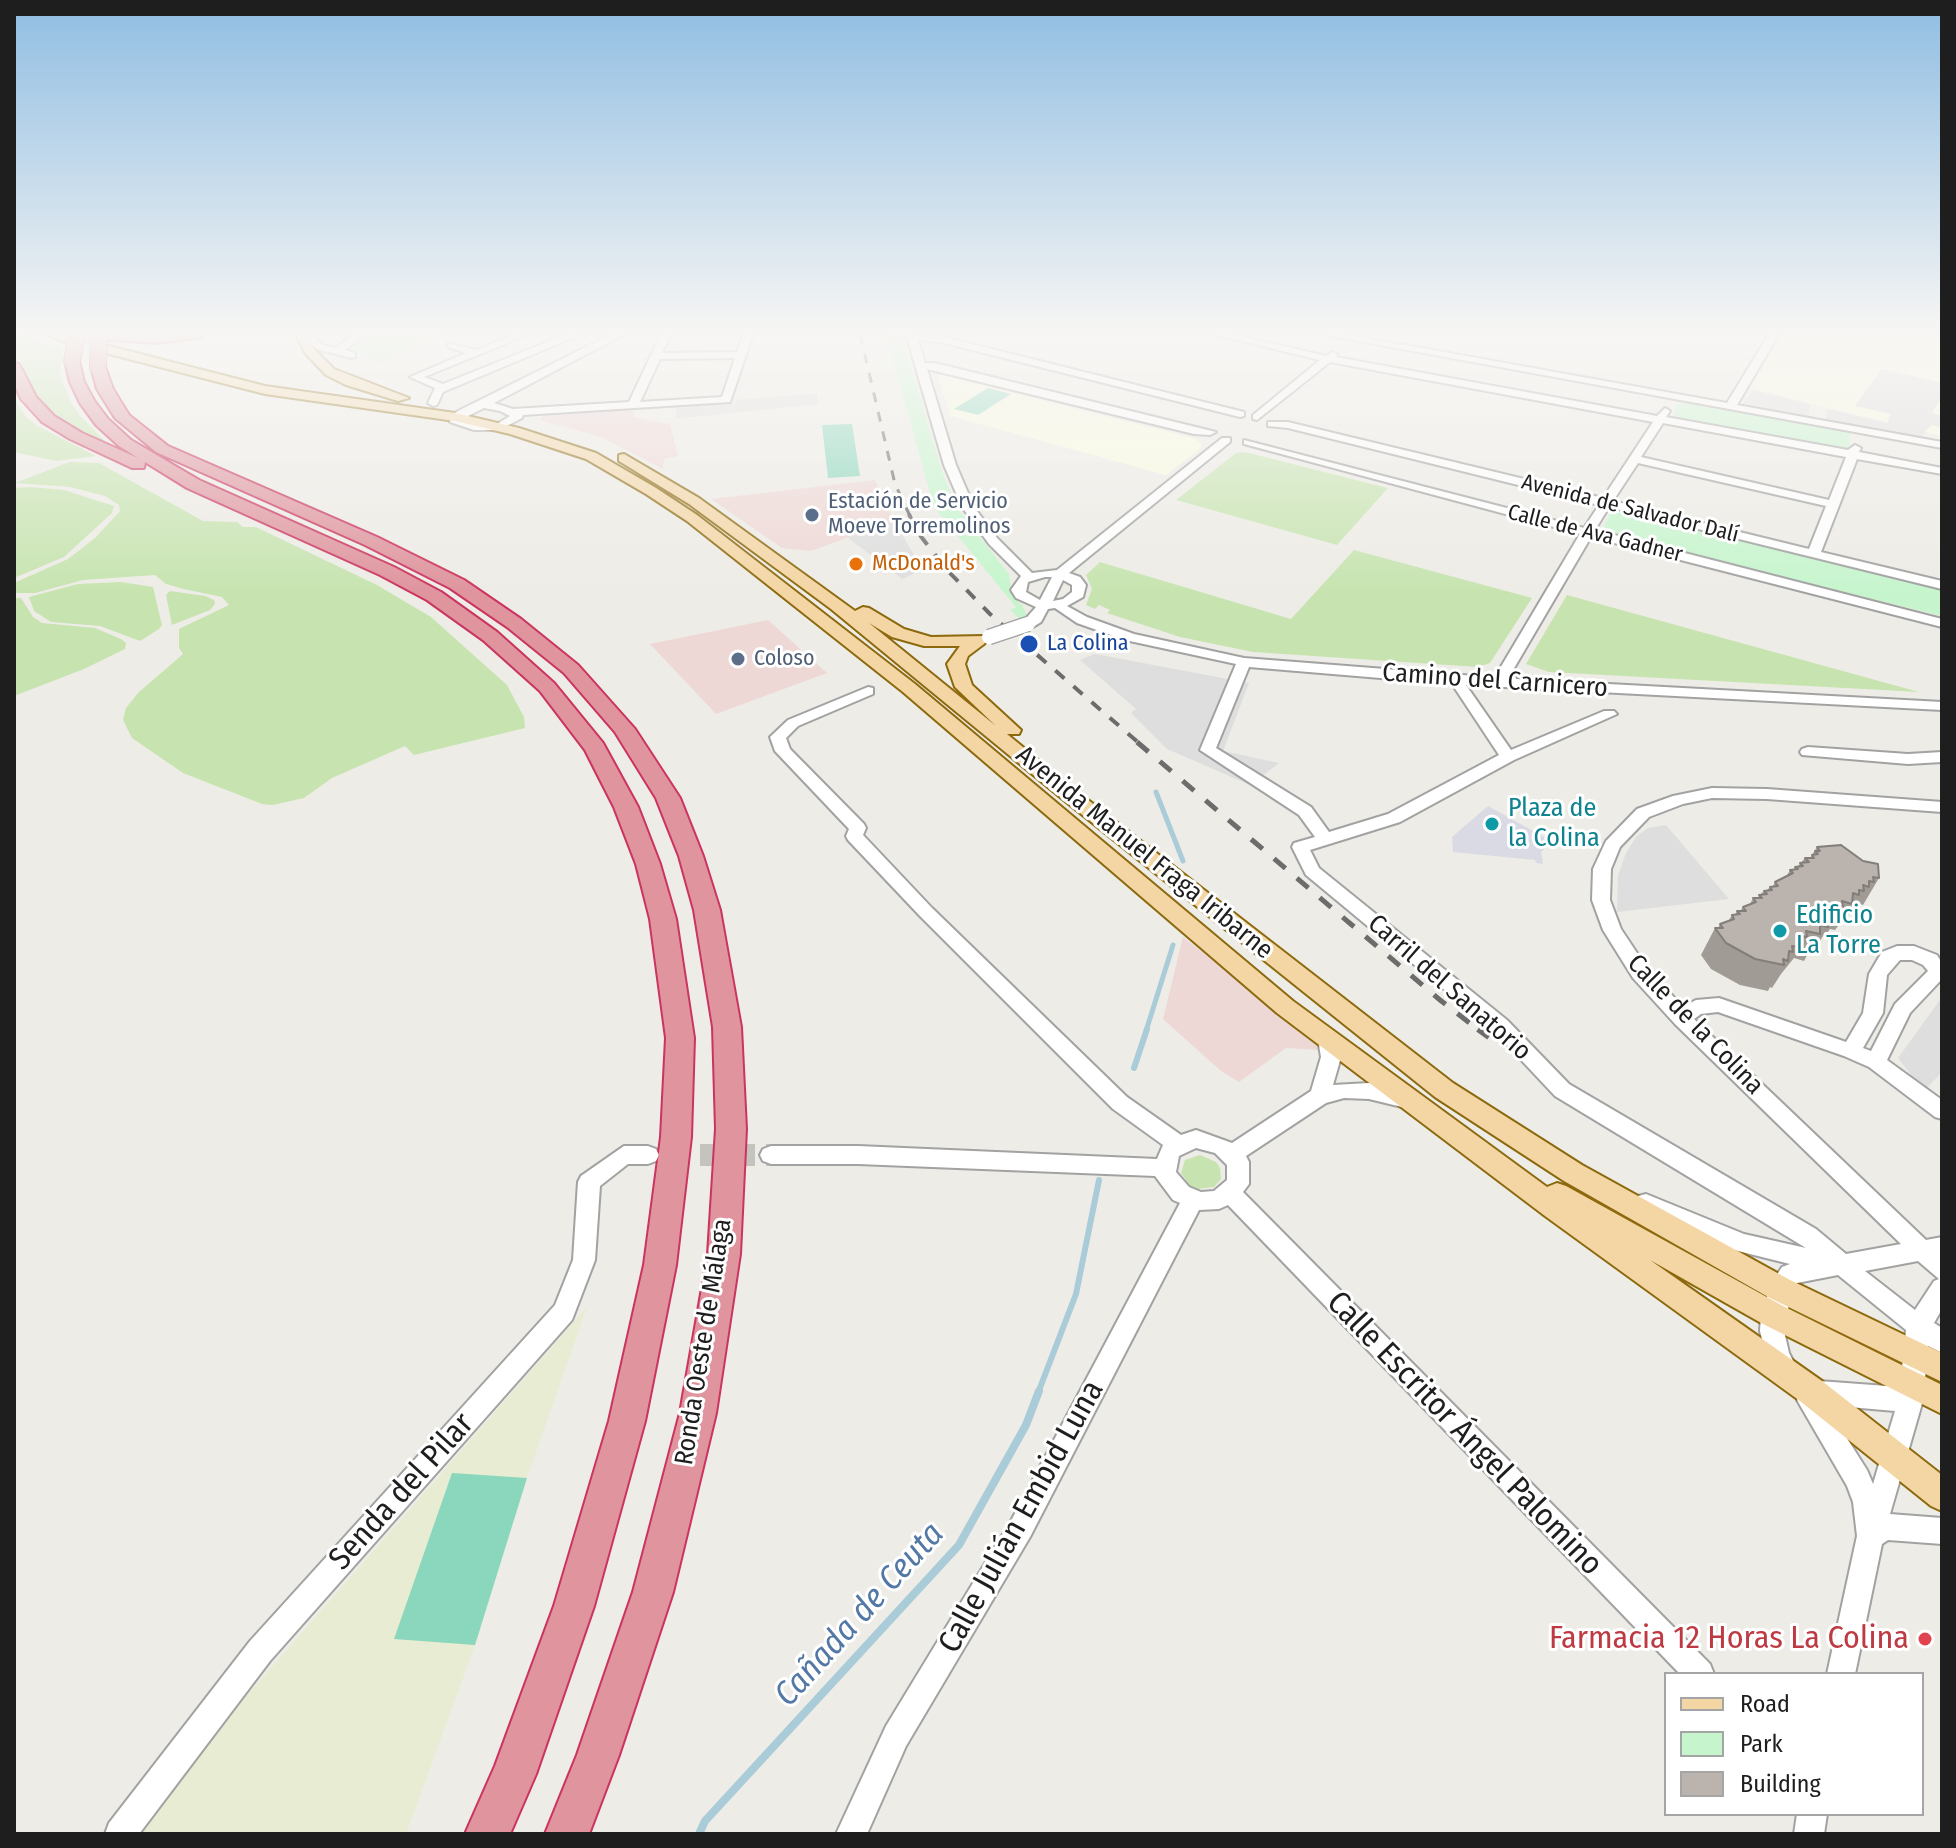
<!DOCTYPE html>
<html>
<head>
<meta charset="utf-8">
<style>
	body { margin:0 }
	#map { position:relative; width:1956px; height:1848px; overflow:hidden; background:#eeece6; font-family:"Fira Sans Condensed",sans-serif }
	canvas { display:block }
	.frame { position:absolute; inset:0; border:16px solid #1e1e1e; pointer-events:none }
	.legend { position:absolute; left:1664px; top:1672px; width:260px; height:144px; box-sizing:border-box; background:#fff; border:2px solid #a5a5a5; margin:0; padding:10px 14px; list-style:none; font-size:24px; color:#1e1e1e }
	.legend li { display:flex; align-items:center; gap:16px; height:40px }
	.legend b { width:40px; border:2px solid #a5a5a5 }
</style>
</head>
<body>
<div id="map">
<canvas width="1956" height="1848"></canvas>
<div class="frame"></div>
<ul class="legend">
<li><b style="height:10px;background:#f4d6a5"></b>Road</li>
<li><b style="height:22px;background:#c6f5cd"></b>Park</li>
<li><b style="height:22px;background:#bbb4ae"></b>Building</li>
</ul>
</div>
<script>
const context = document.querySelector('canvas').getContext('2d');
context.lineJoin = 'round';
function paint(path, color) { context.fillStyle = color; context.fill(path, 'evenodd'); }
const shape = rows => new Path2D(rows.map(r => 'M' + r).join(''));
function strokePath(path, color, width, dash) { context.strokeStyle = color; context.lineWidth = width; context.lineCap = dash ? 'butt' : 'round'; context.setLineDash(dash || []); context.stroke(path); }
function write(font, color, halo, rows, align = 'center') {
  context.font = font + ' "Fira Sans Condensed",sans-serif'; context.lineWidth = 6; context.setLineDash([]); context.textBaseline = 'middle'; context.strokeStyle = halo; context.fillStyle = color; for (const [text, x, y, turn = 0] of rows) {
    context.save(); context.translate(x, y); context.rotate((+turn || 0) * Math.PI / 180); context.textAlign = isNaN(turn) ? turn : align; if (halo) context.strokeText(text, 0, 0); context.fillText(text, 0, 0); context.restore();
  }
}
paint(shape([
	[634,410,634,417,670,424,678,456,664,459,663,469,601,437,539,420,543,416],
	[875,480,894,521,811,551,782,548,711,499],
	[768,620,827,673,716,714,650,644],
	[1183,937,1323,1046,1319,1050,1286,1048,1239,1082,1221,1071,1163,1019]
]), '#eed8d6');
paint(shape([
	[1781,334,1942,334,1942,436,1749,388],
	[942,375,1196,439,1201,443,1201,448,1166,475,951,416,938,377]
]), '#fbfce1');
paint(shape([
	[587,1307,527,1478,475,1645,406,1834,136,1834,184,1776,181,1773,209,1739]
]), '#e8ecd2');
paint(shape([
	[14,334,63,347,60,375,71,402,81,417,113,449,54,418,31,395,22,362,14,349],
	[14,398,25,416,38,426,96,456,56,461,14,452],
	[1242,452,1249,453,1388,488,1337,545,1176,500,1236,453],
	[69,462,99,463,203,521,237,522,243,527,256,527,377,585,431,617,507,685,524,717,525,728,414,755,405,746,332,778,304,798,273,805,262,804,183,773,132,738,123,720,126,708,138,693,183,654,179,648,179,629,229,605,222,597,184,589,166,584,155,575,83,580,35,593,14,593,14,583,68,559,95,538,120,511,119,505,105,496,70,487,15,483],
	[31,487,64,490,114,506,112,513,64,557,14,578,14,488],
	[1354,550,1532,598,1490,663,1478,667,1253,652,1180,637,1107,613,1110,610,1099,605,1095,609,1086,605,1092,589,1086,575,1100,562,1291,619],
	[121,582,153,587,162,625,159,629,140,641,100,626,51,622,34,611,29,597,78,584],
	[170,591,205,596,214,600,215,604,210,610,172,625,166,595],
	[1567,595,1919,692,1549,672,1526,664],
	[14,598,21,598,33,617,42,623,95,628,121,639,126,643,125,649,84,669,14,696],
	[1200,1155,1216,1162,1220,1168,1221,1179,1214,1187,1198,1189,1190,1186,1181,1173,1185,1160]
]), '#c7e4b0');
paint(shape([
	[365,334,434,334,382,362,344,349],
	[901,334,942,471,957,508,1009,574,1012,596,1022,605,1027,615,1021,620,1010,610,1016,607,934,507,886,335],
	[1687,403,1842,430,1851,434,1848,448,1673,419,1677,404],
	[1627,511,1942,590,1942,616,1629,540,1603,528,1611,512]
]), '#c6f5cd');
paint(shape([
	[988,388,1011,394,978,415,954,409],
	[852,424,860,476,828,478,822,425],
	[452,1473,527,1478,475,1645,394,1639]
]), '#8ad7bd');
paint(shape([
	[1882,369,1942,383,1942,397,1932,413,1942,416,1941,427,1931,425,1921,437,1825,420,1828,409,1887,423,1891,414,1855,406],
	[1753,390,1810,404,1808,417,1742,405],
	[817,393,818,404,675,419,677,407,736,403,737,400],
	[894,521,923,570,902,579,848,538],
	[1095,654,1249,683,1223,751,1279,763,1250,785,1167,749,1131,713,1136,709,1080,660],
	[1666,825,1729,899,1617,912,1618,875,1626,853,1636,837,1648,828],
	[1942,997,1942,1072,1927,1088,1912,1076,1898,1058]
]), '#dedede');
paint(shape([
	[1488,806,1546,838,1554,840,1541,852,1543,864,1536,863,1535,860,1453,852,1452,837]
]), '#dadae4');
strokePath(shape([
	[1156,792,1183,861],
	[1146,1031,1173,945]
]), '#aacbd8', 5);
strokePath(shape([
	[1134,1068,1147,1029],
	[1038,1393,1076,1294,1099,1180]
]), '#aacbd8', 6);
strokePath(shape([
	[699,1834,705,1821,959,1545,1026,1425,1039,1391]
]), '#aacbd8', 8);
strokePath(shape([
	[667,1155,771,1155]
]), '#c4c3be', 22, [22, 11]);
strokePath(shape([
	[79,334,110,343]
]), '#c4c3be', 13, [13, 7]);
const minor = shape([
	[298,334,310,334,323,345,335,348,355,334,367,334,345,350,355,353,355,357,351,358,317,349,298,334],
	[515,334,525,336,424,377,443,384,567,334,582,334,443,392,437,405,433,406,428,403,435,388,410,377,466,353,448,347,448,343,476,350,515,334],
	[612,334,625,334,494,403,513,409,629,402,661,334,671,334,662,353,737,352,743,334,753,334,730,402,523,415,522,418,499,430,474,430,450,422,451,415,462,409,612,334],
	[735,358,722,397,640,402,660,359,735,358],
	[484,408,500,411,510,416,497,424,460,420,484,408],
	[906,334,940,336,1244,412,1244,416,1240,417,940,342,918,340,925,363,935,363,1216,432,1210,435,1194,434,927,369,956,465,974,507,997,538,1032,573,1057,570,1222,438,1230,438,1230,442,1069,573,1080,577,1086,585,1083,597,1067,606,1087,617,1134,634,1244,658,1501,678,1499,670,1580,534,1244,444,1244,440,1584,528,1599,505,1288,428,1268,426,1268,422,1288,422,1603,498,1653,422,1330,362,1257,420,1253,419,1253,415,1320,360,1212,334,1232,334,1326,356,1333,352,1338,355,1336,357,1657,416,1665,408,1670,411,1666,417,1848,450,1855,445,1861,448,1859,452,1942,468,1942,474,1857,459,1821,552,1942,581,1942,589,1609,507,1595,530,1942,619,1942,627,1591,537,1513,670,1516,679,1942,702,1942,710,1466,685,1511,750,1604,711,1614,711,1617,714,1514,760,1400,822,1310,850,1319,868,1507,1020,1569,1084,1816,1229,1846,1254,1901,1244,1675,1024,1633,978,1603,930,1592,900,1593,869,1606,841,1637,809,1673,796,1712,788,1767,789,1942,802,1942,812,1767,799,1712,798,1683,804,1649,817,1620,847,1611,869,1610,900,1621,929,1647,968,1683,1007,1696,1000,1719,998,1846,1042,1863,1013,1869,974,1882,952,1897,946,1914,946,1937,955,1942,963,1942,979,1910,1013,1887,1060,1942,1100,1942,1119,1935,1117,1869,1067,1844,1056,1718,1012,1701,1014,1694,1019,1926,1240,1942,1237,1942,1309,1934,1323,1942,1328,1942,1353,1928,1346,1923,1400,1890,1514,1942,1518,1942,1544,1888,1540,1882,1544,1855,1674,1827,1674,1857,1536,1853,1502,1847,1486,1797,1400,1800,1392,1819,1381,1900,1387,1906,1330,1838,1275,1797,1283,1791,1293,1784,1331,1789,1353,1798,1370,1795,1378,1786,1381,1777,1378,1766,1356,1760,1331,1761,1315,1772,1282,1782,1267,1790,1264,1734,1250,1638,1210,1635,1203,1638,1196,1646,1194,1744,1234,1806,1248,1555,1096,1493,1030,1306,875,1292,847,1294,843,1315,837,1299,815,1200,750,1236,664,1125,640,1077,623,1055,608,1048,609,1041,622,1033,627,1023,627,1021,624,1036,607,1016,598,1011,590,1021,576,989,544,962,507,944,465,906,334],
	[1663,423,1846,457,1829,500,1641,457,1663,423],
	[1638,463,1826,506,1809,549,1613,501,1638,463],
	[1045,577,1052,577,1040,600,1026,592,1028,582,1045,577],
	[1063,580,1072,585,1072,592,1063,599,1053,601,1063,580],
	[1249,667,1452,684,1499,755,1388,814,1329,832,1311,807,1216,748,1249,667],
	[1900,960,1912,960,1923,965,1928,971,1895,1004,1871,1051,1863,1048,1883,1013,1887,975,1900,960],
	[1918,1261,1939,1279,1934,1281,1915,1310,1865,1271,1918,1261],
	[1826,1405,1895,1411,1873,1484,1867,1470,1826,1405],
	[1320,334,1344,334,1727,403,1769,334,1779,334,1737,405,1942,442,1942,448,1320,334],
	[868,687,873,688,873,694,798,726,786,738,790,749,864,824,866,828,863,835,932,908,1127,1097,1181,1135,1196,1130,1232,1143,1311,1091,1321,1057,1318,1039,1321,1034,1328,1032,1335,1034,1338,1039,1341,1057,1333,1085,1369,1083,1413,1094,1416,1100,1413,1106,1406,1108,1369,1099,1344,1098,1326,1103,1246,1156,1249,1162,1249,1184,1243,1192,1710,1664,1714,1674,1680,1674,1228,1205,1219,1209,1199,1210,1030,1537,906,1746,867,1834,836,1834,886,1726,1012,1519,1180,1203,1173,1200,1155,1176,858,1164,771,1164,763,1161,760,1155,763,1149,771,1146,858,1146,1157,1159,1163,1145,1113,1109,920,916,848,840,846,836,849,829,775,751,770,737,788,720,868,687],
	[1196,1148,1215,1153,1227,1165,1227,1180,1214,1191,1201,1192,1189,1187,1176,1172,1179,1156,1196,1148],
	[1808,747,1908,754,1942,752,1942,762,1908,764,1802,755,1800,752,1802,749,1808,747],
	[624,1146,648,1146,656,1149,659,1155,656,1161,648,1164,628,1164,600,1186,595,1260,572,1320,270,1661,139,1834,105,1834,109,1823,250,1641,555,1305,573,1260,578,1182,581,1176,624,1146],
	[1797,1814,1827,1814,1824,1834,1794,1834,1797,1814]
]);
const major = shape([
	[47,334,66,334,70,338,64,342,47,334],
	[296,334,308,334,314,349,334,369,409,398,398,401,346,385,326,375,305,353,296,334],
	[109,346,265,386,455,413,519,428,596,453,656,488,697,515,915,684,1293,1001,1547,1187,1557,1183,1566,1186,1783,1306,1942,1385,1942,1414,1763,1324,1650,1260,1822,1381,1942,1475,1942,1511,1931,1506,1800,1401,1545,1216,1277,1013,903,692,687,521,646,494,586,459,510,434,455,421,265,394,105,353,105,347,109,346],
	[624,454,699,498,855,611,863,607,869,608,904,629,931,637,984,636,987,640,984,644,968,656,965,664,972,685,1021,730,1019,734,1007,734,1074,789,1453,1083,1582,1165,1790,1280,1942,1353,1942,1382,1770,1298,1564,1181,1435,1097,1060,797,831,609,689,504,619,461,619,455,624,454],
	[869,623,892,637,924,646,960,646,947,664,955,687,996,726,869,623]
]);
const highway = shape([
	[105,334,157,335,206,334,199,338,157,343,111,340,106,339,105,334],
	[72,357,79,361,84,382,95,402,108,419,131,440,199,480,394,567,441,592,497,632,554,683,603,743,638,807,660,864,676,919,694,1038,691,1137,676,1265,645,1421,594,1606,536,1774,510,1834,465,1834,495,1766,554,1606,609,1421,644,1265,661,1137,666,1038,650,919,636,864,614,807,585,750,540,691,483,640,427,600,380,575,187,488,145,462,144,468,132,468,70,439,42,422,21,399,14,383,14,363,19,364,36,397,54,416,82,433,138,458,119,446,96,425,80,403,70,382,65,361,72,357],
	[98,363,105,367,113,389,129,415,168,446,377,537,464,580,521,619,578,665,635,729,680,798,703,856,720,910,741,1027,746,1129,740,1254,716,1413,673,1592,619,1755,589,1834,545,1834,577,1755,633,1592,680,1413,708,1254,716,1129,713,1027,694,910,679,856,656,798,615,732,564,673,507,627,450,588,365,545,156,452,115,418,97,389,91,367,98,363]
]);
strokePath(minor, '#a2a2a2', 4);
strokePath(major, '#8c690d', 4);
strokePath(highway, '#cb345f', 4);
paint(minor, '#fff');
paint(major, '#f4d6a5');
paint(highway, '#df949e');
strokePath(shape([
	[860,334,895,484,910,516]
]), '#6c6c6c', 3, [10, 10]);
strokePath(shape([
	[909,514,916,530,947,570,990,614,1140,744]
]), '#6c6c6c', 4, [12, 12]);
strokePath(shape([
	[1137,742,1440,1000,1480,1031]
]), '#6c6c6c', 5, [15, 15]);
strokePath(shape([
	[1478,1029,1489,1037]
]), '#6c6c6c', 6, [19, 19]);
const minorBridge = shape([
	[989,637,1028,624]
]);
const highwayBridge = shape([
	[72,361,77,334],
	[98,367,99,334]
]);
strokePath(minorBridge, '#a2a2a2', 17, []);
strokePath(highwayBridge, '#cb345f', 18, []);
strokePath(minorBridge, '#fff', 14);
strokePath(highwayBridge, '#df949e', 16);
paint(shape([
	[1817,847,1879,878,1863,905,1860,904,1853,913,1850,913,1847,917,1845,917,1835,930,1830,929,1827,933,1825,933,1812,953,1809,952,1804,961,1794,958,1781,974,1772,988,1770,987,1768,991,1740,985,1711,969,1701,955,1715,928,1718,928,1720,924,1729,920,1732,915,1735,915,1737,911,1740,911,1743,907,1750,904,1753,898,1757,898,1764,891,1767,890,1770,887,1773,886,1775,882,1786,877,1790,870,1794,870,1795,867,1798,866,1805,858,1810,858]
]), '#a19b96');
const building = shape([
	[1841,845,1863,861,1878,864,1879,878,1873,877,1874,882,1869,881,1869,887,1863,885,1864,891,1859,890,1859,895,1853,893,1852,904,1842,901,1843,907,1838,905,1838,911,1832,910,1833,915,1827,914,1828,927,1820,925,1820,934,1806,931,1807,937,1802,936,1802,941,1797,940,1798,947,1792,946,1793,952,1789,951,1788,961,1783,959,1784,965,1755,959,1726,943,1715,928,1723,928,1720,924,1734,919,1732,915,1740,914,1737,911,1746,911,1743,907,1756,902,1753,898,1762,898,1759,895,1767,894,1764,891,1772,890,1770,887,1778,886,1775,882,1793,873,1790,870,1798,869,1795,867,1803,866,1800,863,1809,862,1805,858,1814,858,1812,855,1818,854,1815,851,1820,851,1817,847,1841,845]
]);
paint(building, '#bbb4ae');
strokePath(building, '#837e7a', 2);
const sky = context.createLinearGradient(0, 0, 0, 593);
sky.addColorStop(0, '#8fbde2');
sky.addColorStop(0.56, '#f7f6f4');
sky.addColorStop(1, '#f7f6f400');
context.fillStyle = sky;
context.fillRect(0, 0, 1956, 593);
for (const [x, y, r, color] of [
	[812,515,8,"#5c6f8a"],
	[856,564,8,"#e8710a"],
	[1029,644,10,"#1a4fb4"],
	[738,659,8,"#5c6f8a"],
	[1492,824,8,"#0f9aa8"],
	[1780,931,8,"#0f9aa8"],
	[1925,1639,8,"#e0444e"]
]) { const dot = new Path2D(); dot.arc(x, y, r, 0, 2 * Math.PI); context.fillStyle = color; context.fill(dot); strokePath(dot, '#fff', 3); }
write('22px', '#4e5e75', '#fff', [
	["Estación de Servicio",828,502],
	["Moeve Torremolinos",828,527],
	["Coloso",754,659]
], 'left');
write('22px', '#1e1e1e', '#fff', [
	["Avenida de Salvador Dalí",1630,509,14],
	["Calle de Ava Gadner",1595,534,14]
]);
write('22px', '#c56008', '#fff', [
	["McDonald's",872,564]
], 'left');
write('22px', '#164399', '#fff', [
	["La Colina",1047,644]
], 'left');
write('26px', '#1e1e1e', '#fff', [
	["Camino del Carnicero",1495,681,4],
	["Avenida Manuel Fraga Iribarne",1144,853,39],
	["Carril del Sanatorio",1449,988,41],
	["Calle de la Colina",1695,1025,46],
	["Ronda Oeste de Málaga",704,1342,-81]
]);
write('26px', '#0d838f', '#fff', [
	["Plaza de",1508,809],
	["la Colina",1508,839],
	["Edificio",1796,916],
	["La Torre",1796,946]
], 'left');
write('32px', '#1e1e1e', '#fff', [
	["Calle Escritor Ángel Palomino",1464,1434,46],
	["Senda del Pilar",402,1492,-48],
	["Calle Julián Embid Luna",1022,1517,-61]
]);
write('32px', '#be3a42', '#fff', [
	["Farmacia 12 Horas La Colina",1909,1639]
], 'right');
write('italic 34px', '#5378a6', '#fff', [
	["Cañada de Ceuta",860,1615,-48]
]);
</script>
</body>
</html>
